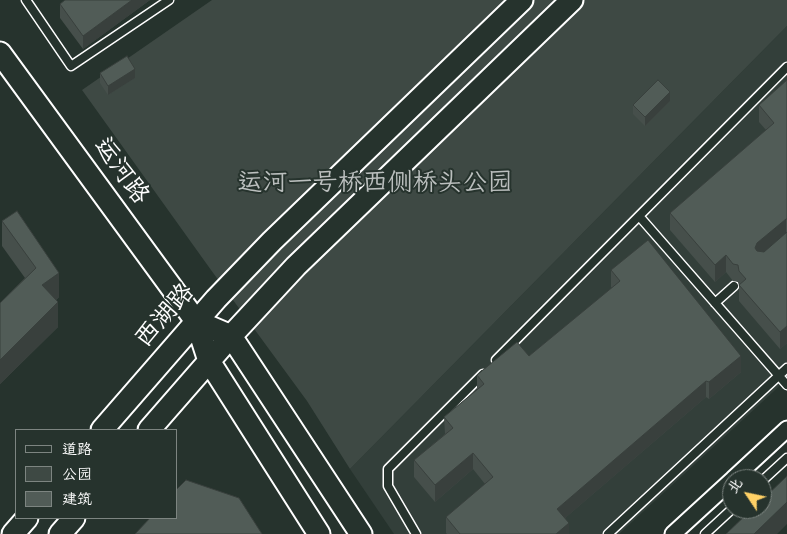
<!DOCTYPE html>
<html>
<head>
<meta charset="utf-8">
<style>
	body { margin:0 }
	#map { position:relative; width:787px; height:534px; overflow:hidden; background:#26332d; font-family:Caveat,"LXGW WenKai TC",sans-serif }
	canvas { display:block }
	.legend { position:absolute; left:15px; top:429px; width:162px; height:90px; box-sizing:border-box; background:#26332d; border:1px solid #7d8581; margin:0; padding:6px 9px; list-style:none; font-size:15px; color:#fff }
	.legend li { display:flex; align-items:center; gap:10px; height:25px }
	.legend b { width:25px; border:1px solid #7d8581 }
	.north { position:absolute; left:722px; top:469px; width:50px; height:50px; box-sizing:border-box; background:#26332d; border:1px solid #7d8581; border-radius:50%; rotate:304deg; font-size:14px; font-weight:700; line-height:20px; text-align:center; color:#fff }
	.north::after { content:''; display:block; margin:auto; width:18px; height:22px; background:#ffd166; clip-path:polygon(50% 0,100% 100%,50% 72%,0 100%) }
</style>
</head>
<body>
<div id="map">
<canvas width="787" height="534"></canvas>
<ul class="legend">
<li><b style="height:6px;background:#26332d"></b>道路</li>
<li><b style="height:14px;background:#3e4944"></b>公园</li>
<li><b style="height:14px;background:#515c57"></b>建筑</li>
</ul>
<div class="north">北</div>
</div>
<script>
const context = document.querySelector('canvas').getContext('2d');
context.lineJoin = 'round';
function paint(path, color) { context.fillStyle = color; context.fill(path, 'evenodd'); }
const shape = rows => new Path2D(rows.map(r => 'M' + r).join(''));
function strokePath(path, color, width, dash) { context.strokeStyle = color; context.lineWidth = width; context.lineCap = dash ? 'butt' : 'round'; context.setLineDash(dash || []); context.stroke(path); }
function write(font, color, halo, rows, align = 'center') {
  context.font = font + ' Caveat,"LXGW WenKai TC",sans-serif'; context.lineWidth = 4; context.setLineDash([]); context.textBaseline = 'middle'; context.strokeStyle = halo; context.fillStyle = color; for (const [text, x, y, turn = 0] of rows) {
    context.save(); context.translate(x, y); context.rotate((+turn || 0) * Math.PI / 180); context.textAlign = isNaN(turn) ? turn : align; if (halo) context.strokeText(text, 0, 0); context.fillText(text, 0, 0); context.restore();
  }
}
paint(shape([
	[787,26,787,379,619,534,394,534,350,469]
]), '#333f3a');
paint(shape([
	[212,0,787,0,787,26,350,469,307,401,211,270,82,90]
]), '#3e4944');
const lane = shape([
	[26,0,71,66,169,0],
	[639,216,787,385],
	[715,303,734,286],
	[496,360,787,67],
	[762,481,787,458],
	[416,534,388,486,388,469,483,374],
	[608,534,787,368],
	[705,534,732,509]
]);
const street = shape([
	[733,479,787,429],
	[673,534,732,480]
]);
const secondary = shape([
	[0,53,196,321,209,361,319,534],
	[196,321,231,336,361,534],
	[102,430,216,299,272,241,522,0],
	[149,430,231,336,296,266,572,0],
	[13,534,27,518],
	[60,534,74,518]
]);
strokePath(lane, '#fff', 11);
strokePath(street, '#fff', 19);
strokePath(secondary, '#fff', 25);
strokePath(lane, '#26332d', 8);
strokePath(street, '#26332d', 15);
strokePath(secondary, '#26332d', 21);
paint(shape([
	[150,0,83,49,60,18,60,4],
	[100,73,135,78,108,95,100,83],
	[787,80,787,343,780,349,739,301,739,286,738,282,733,281,726,272,715,282,670,230,670,213,766,130,759,122,759,105],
	[670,101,645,126,633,114,633,105],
	[2,221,59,297,56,300,58,327,0,384,0,303,25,278,2,246],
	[611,270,741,372,709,399,706,397,565,518,569,534,447,534,446,533,446,517,485,484,473,469,435,502,414,477,414,460,445,434,444,417,477,390,477,375,529,356,612,288,611,287]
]), '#464f4b');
paint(shape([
	[132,0,150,0,83,49,83,36],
	[135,69,135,78,108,95,108,86],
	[670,92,670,101,645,126,645,117],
	[786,219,786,235,757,260,755,248,757,243],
	[726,255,726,272,715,282,715,265],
	[59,273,59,297,42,310,42,285],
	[58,302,58,327,0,384,0,360],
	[787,326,787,343,780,349,780,332],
	[741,356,741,372,709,399,709,382],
	[706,381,706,397,557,525,557,509],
	[473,453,473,469,435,502,435,485],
	[787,502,787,524,777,534,754,534],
	[569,523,569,534,556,534]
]), '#39403d');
const building = shape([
	[65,0,132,0,83,36,60,4,65,0],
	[127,56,135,69,108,86,100,73,127,56],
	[658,80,670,92,645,117,633,105,658,80],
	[787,80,787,219,786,219,757,243,755,248,757,251,764,252,787,232,787,326,780,332,739,285,746,279,739,271,738,265,733,264,726,255,715,265,670,213,774,123,759,105,787,80],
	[17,211,59,273,42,285,58,302,0,360,0,303,36,268,2,221,17,211],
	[648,240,741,356,709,382,706,381,557,509,569,523,556,534,460,534,446,517,493,477,473,453,435,485,414,460,453,428,444,417,484,384,477,375,517,342,529,356,620,281,611,270,648,240],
	[787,476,787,502,754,534,726,534,752,509,762,509,762,500,787,476],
	[186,480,239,498,262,534,135,534,150,518,176,518,176,490,186,480]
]);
paint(building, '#515c57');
strokePath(building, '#39403d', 1);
write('25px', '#fff', '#26332d', [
	["运河路",121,171,54],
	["西湖路",165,316,-49]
]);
write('25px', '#bbbfbe', '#26332d', [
	["运河一号桥西侧桥头公园",375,183]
]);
</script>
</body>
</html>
